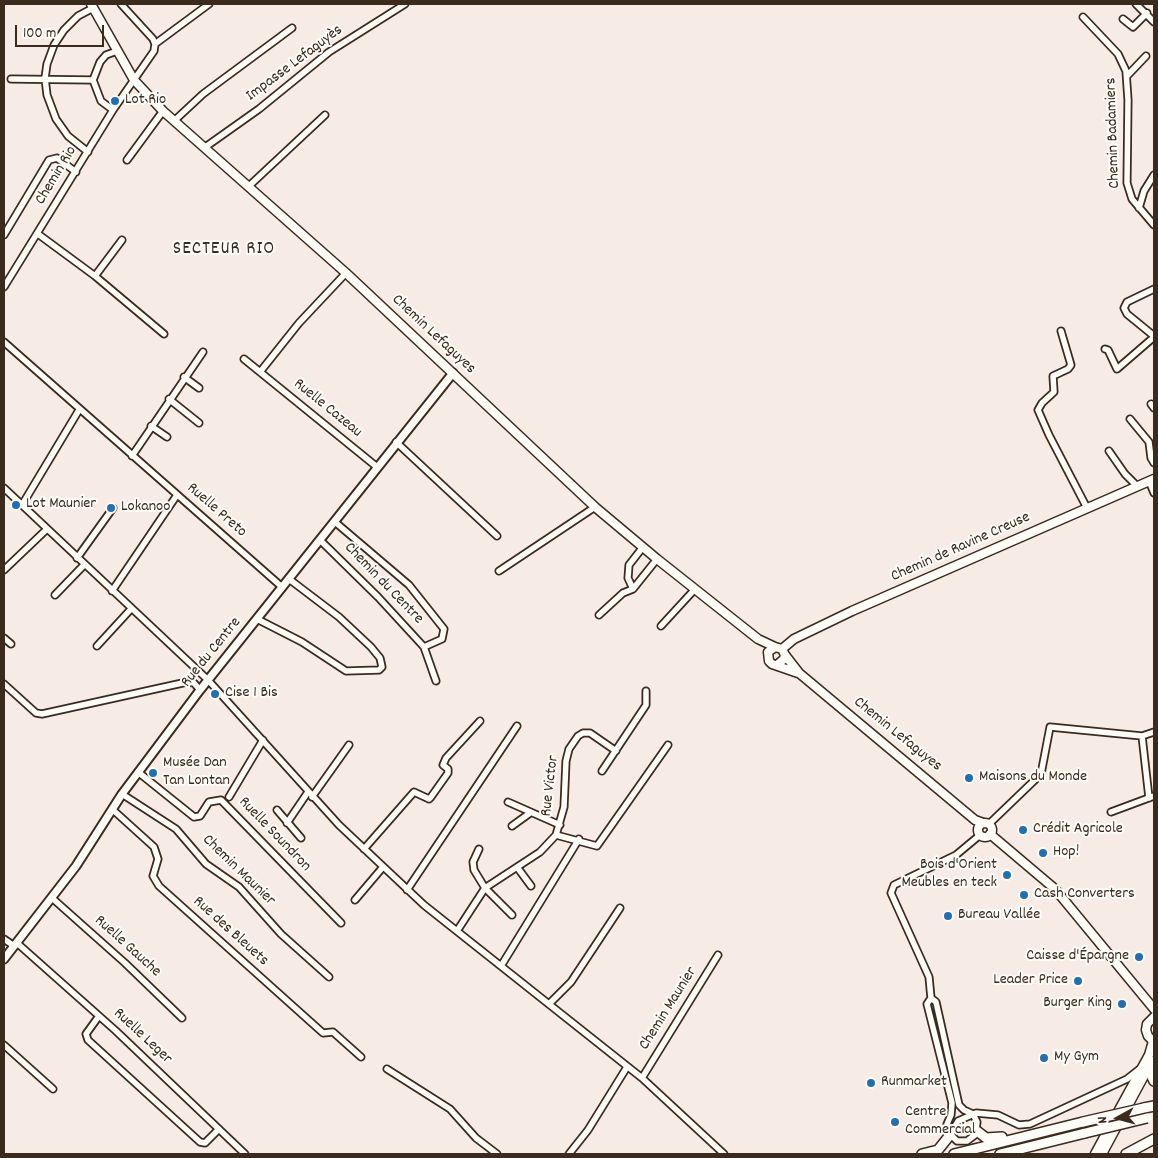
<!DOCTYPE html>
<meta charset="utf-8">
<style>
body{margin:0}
#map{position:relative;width:1158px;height:1158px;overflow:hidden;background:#f7ebe5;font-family:Dekko,sans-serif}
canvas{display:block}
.frame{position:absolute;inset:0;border:5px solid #3b2a1e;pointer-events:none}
.north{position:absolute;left:1093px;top:1093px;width:50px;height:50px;-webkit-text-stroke:4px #fdfcf7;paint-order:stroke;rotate:263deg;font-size:14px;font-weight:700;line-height:20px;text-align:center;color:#3b2a1e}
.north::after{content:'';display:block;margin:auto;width:18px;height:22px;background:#3b2a1e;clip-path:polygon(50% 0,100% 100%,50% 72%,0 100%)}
.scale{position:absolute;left:15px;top:25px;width:89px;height:22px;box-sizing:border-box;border:2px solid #3b2a1e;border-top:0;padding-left:6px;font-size:15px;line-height:18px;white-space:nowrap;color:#3b2a1e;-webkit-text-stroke:4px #fdfcf7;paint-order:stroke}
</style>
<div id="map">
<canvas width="1158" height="1158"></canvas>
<div class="frame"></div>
<div class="north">N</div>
<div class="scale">100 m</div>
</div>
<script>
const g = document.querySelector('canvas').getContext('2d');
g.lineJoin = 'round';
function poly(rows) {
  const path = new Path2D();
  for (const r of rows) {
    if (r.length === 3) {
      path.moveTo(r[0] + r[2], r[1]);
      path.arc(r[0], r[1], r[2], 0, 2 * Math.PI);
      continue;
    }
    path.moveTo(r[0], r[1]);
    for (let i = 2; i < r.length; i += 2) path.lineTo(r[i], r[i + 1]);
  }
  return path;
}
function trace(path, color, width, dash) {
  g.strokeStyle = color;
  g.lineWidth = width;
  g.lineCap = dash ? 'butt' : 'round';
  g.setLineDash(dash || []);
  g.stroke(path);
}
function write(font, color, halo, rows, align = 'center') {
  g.font = font + ' Dekko,sans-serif';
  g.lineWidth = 4;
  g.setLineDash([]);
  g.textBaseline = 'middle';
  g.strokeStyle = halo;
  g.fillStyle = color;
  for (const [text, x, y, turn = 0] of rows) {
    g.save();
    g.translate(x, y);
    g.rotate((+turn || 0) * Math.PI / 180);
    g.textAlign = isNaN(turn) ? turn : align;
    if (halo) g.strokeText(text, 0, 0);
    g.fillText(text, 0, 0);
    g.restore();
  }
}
const minor = poly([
 [1136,4,1154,22],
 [1083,17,1118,54,1126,71,1128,100,1127,183,1132,199,1154,225],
 [1123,19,1133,27,1147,13],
 [155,44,209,4],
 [1127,76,1146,56],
 [11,79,93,80],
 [113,110,101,101,93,80,100,62,106,55,117,51],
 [174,121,203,94,292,28],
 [204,148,259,109,329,52,405,4],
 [88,152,68,136,56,119,47,95,45,78,47,64,54,45,64,30,78,16,93,8],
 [127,160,163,111],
 [249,186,325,115],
 [1139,208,1144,191,1154,175],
 [38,234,95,276,164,334],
 [4,235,49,160,57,158,76,172],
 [95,276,122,240],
 [4,287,113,110,154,51,155,44,153,39,121,4],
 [1154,289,1127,302,1124,308,1127,314,1154,336],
 [1061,331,1071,365,1068,369,1053,376,1054,392,1042,403,1038,410,1049,435,1087,508],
 [4,342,282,587],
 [1105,349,1108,350,1117,369,1154,337],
 [244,359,377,467],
 [260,372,299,323,346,273],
 [184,377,199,388],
 [169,399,199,423],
 [1151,404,1154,408],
 [1130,419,1149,442,1151,458,1154,463],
 [151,426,167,437],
 [396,442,497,536],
 [1109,451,1125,474,1137,486],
 [132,456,203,352],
 [1149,481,1154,493],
 [4,488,208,680,339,825,424,905,642,1078,724,1154],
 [22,505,79,410],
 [335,522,409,585,444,629,442,639,424,647],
 [321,541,378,597,424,647,436,681],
 [77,558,113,508],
 [4,570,47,529],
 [499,571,595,507],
 [633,589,628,578,629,565,643,547],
 [112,591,177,495],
 [55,595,84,565],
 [599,615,623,593,633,589,657,559],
 [257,619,302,642,346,671,379,670,382,667,380,658,371,647,339,617,289,579],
 [661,626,695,589],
 [4,638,11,644],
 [97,646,131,609],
 [4,684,36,713,42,714,187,682,194,683,200,690],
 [1142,736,1149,798],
 [602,771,646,705,646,691],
 [138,772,194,817,200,816,209,802,221,800,341,923],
 [122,794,176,829,206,864,239,887,281,934,329,977],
 [229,797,263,740],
 [312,797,349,745],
 [508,802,560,825],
 [112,809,154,847,158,859,153,876,159,886,323,1033,333,1032,361,1057],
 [277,810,301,838],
 [1111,812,1154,796],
 [287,823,308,792],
 [989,824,1041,774,1050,727,1142,736,1154,732],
 [512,826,530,813],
 [556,835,597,846,668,745],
 [364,849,414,792,429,799,431,797,448,773,448,769,443,765,446,758,480,721],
 [479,849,473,862,474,870,485,888,512,915],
 [517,867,531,886],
 [407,890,517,726],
 [52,898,125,963,182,1018],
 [355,900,383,867],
 [457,931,485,888,540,852,556,835,564,807,566,761,569,749,578,736,583,733,590,733,616,751],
 [4,939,14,946],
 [17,943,116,1031,245,1154],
 [501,966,579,839],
 [931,998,927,1004,952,1103,951,1115,947,1124,948,1132,957,1141,967,1141,975,1135,977,1122,973,1114,964,1110,959,1105,936,1002,931,998,929,977,891,893,894,885,956,855,980,835],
 [549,1004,571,982,620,908],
 [99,1016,86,1034,88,1040,200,1142,205,1143,219,1129],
 [4,1045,53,1089],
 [387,1069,450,1109,476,1138,497,1154],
 [642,1078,718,955],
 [950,1135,958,1121,976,1113,998,1115,1019,1125,1030,1124,1127,1079,1141,1068],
 [569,1154,588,1130,627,1067]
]);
const tertiary = poly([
 [4,959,76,866,122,794,200,690,453,373]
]);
const secondary = poly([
 [91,4,134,80,163,111,346,273,595,507,657,559,758,639,775,647],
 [782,649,794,639,852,611,1154,479],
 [785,655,799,673,975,820,983,823],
 [777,665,784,659,785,655,782,649,775,647,768,652,769,661,772,664,798,673],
 [985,830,7],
 [990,834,1055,889,1154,1009],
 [1154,1017,1147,1024,1146,1030,1148,1036,1154,1042],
 [1095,1154,1149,1055,1153,1041],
 [1102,1154,1152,1061]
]);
const trunk = poly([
 [1154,1062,1151,1075,1154,1081],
 [1144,1108,1154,1106],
 [977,1131,986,1138,1002,1137],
 [922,1154,938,1150,950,1135],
 [954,1154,1083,1122],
 [1000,1154,1085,1133],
 [1126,1154,1154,1139]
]);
trace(minor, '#3b2a1e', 9);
trace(tertiary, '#3b2a1e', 11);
trace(secondary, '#3b2a1e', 11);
trace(trunk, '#3b2a1e', 12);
trace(minor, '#fdfcf7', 5.5);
trace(tertiary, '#fdfcf7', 7);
trace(secondary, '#fdfcf7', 8);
trace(trunk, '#fdfcf7', 9);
const trunkBridge = poly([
 [1083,1122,1144,1108],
 [1085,1133,1147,1118]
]);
trace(trunkBridge, '#3b2a1e', 12, []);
trace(trunkBridge, '#fdfcf7', 9);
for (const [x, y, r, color] of [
 [115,101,5,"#1f6fb2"],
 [16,505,5,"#1f6fb2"],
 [111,508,5,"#1f6fb2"],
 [215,694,5,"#1f6fb2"],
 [153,773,5,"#1f6fb2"],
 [969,778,5,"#1f6fb2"],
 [1023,830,5,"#1f6fb2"],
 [1043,853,5,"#1f6fb2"],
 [1007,875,5,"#1f6fb2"],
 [1024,895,5,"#1f6fb2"],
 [948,916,5,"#1f6fb2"],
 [1139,957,5,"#1f6fb2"],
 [1078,981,5,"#1f6fb2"],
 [1122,1004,5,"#1f6fb2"],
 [1044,1058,5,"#1f6fb2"],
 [871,1083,5,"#1f6fb2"],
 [895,1122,5,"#1f6fb2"]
]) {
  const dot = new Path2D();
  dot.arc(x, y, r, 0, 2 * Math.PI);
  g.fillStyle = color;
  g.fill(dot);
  trace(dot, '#fdfcf7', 2);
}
write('16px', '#3b2a1e', '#fdfcf7', [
 ["Impasse Lefaguyès",295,64,-37],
 ["Chemin Badamiers",1114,133,-92],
 ["Chemin Rio",57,176,-59],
 ["Chemin Lefaguyes",433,335,43],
 ["Ruelle Cazeau",327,409,39],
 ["Ruelle Preto",216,511,41],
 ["Chemin de Ravine Creuse",961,548,-24],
 ["Chemin du Centre",383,584,46],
 ["Rue du Centre",212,653,-51],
 ["Chemin Lefaguyes",897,735,39],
 ["Rue Victor",551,786,-83],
 ["Ruelle Soundron",274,835,46],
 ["Chemin Maunier",238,871,44],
 ["Rue des Bleuets",230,932,42],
 ["Ruelle Gauche",127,947,42],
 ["Chemin Maunier",669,1009,-58],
 ["Ruelle Leger",142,1037,43]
]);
write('16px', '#3b2a1e', '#fdfcf7', [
 ["Lot Rio",125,101],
 ["Lot Maunier",26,505],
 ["Lokanoo",121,508],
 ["Cise 1 Bis",225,694],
 ["Musée Dan",163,764],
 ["Tan Lontan",163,782],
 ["Maisons du Monde",979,778],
 ["Crédit Agricole",1033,830],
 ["Hop!",1053,853],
 ["Bois d'Orient",997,866,"right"],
 ["Meubles en teck",997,884,"right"],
 ["Cash Converters",1034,895],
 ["Bureau Vallée",958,916],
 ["Caisse d'Épargne",1129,957,"right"],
 ["Leader Price",1068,981,"right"],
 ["Burger King",1112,1004,"right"],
 ["My Gym",1054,1058],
 ["Runmarket",881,1083],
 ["Centre",905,1113],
 ["Commercial",905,1131]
], 'left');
g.letterSpacing = '1px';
write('19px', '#3b2a1e', '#fdfcf7', [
 ["SECTEUR RIO",224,250]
]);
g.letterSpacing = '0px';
</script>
